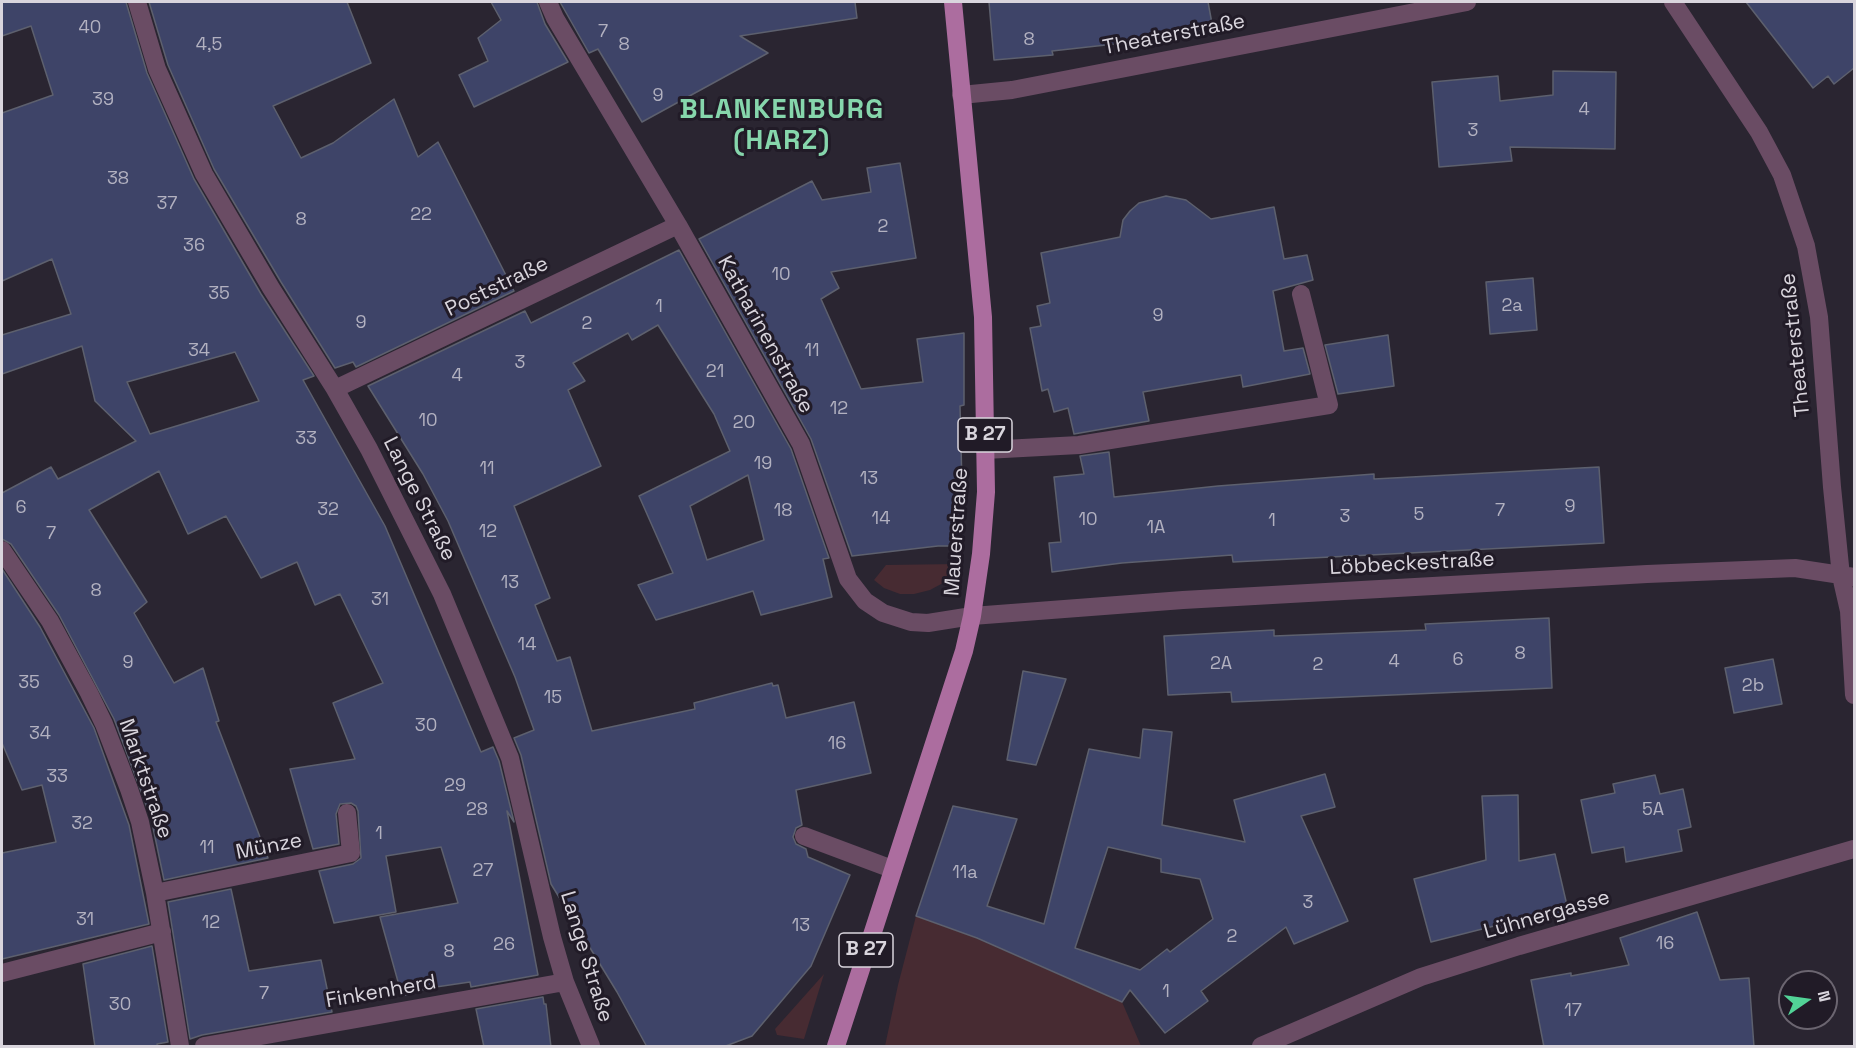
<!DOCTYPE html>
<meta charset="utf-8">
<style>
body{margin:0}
#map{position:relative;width:1856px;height:1048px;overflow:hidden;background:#2a2531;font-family:"Space Grotesk",sans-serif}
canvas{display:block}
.frame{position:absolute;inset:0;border:3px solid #d9d5dd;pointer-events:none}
.north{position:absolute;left:1778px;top:970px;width:60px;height:60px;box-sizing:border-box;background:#211b27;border:2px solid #6b6570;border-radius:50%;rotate:77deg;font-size:16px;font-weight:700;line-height:24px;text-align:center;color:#d9d5dd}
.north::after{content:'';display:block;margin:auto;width:21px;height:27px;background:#52d397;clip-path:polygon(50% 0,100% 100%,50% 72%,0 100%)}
</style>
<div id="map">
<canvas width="1856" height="1048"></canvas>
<div class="frame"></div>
<div class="north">N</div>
</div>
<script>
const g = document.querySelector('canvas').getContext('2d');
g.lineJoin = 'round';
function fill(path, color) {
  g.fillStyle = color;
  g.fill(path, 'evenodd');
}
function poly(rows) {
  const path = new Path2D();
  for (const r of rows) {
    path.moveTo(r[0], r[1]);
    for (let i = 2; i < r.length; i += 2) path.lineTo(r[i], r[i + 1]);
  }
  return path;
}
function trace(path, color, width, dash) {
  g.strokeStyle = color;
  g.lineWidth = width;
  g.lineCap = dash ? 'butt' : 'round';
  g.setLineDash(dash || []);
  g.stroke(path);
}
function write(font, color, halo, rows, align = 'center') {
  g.font = font + ' "Space Grotesk",sans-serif';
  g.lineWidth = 6;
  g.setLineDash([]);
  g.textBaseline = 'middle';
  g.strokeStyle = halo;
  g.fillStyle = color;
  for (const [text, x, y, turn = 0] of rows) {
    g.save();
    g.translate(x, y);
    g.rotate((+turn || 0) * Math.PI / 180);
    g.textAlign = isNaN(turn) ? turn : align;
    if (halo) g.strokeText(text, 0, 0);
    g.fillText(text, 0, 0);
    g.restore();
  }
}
fill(poly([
 [958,564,943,583,930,590,914,594,900,594,884,588,874,580,886,565],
 [916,916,971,936,1122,1002,1141,1046,885,1046,898,985],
 [824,974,804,1039,777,1035,775,1029]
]), '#472b32');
const building = poly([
 [2,2,126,2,147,73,194,179,261,294,314,376,303,380,385,526,481,752,493,747,499,761,514,822,507,811,538,975,471,987,470,982,429,988,402,996,380,917,458,903,441,847,386,856,396,912,334,923,319,871,353,864,361,858,358,811,356,806,351,803,340,804,336,814,339,844,313,849,290,769,355,759,333,703,383,683,340,594,315,605,297,562,261,578,226,516,188,534,159,471,89,510,147,602,134,613,174,683,203,668,219,721,216,722,268,858,164,880,151,818,114,719,59,615,11,544,2,539,2,493,51,467,58,479,136,441,95,401,82,346,2,374,2,335,71,314,52,259,2,281,2,113,53,95,31,26,2,36,2,2],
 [235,352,259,401,150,434,127,382,235,352],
 [149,2,347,2,371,63,273,106,301,158,333,143,394,99,418,157,438,142,514,291,356,367,353,362,335,368,281,282,214,169,168,65,149,2],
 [491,2,537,2,545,24,568,62,474,107,459,75,488,61,478,38,501,20,491,2],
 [560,2,855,2,857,18,740,36,768,53,642,122,598,49,589,53,560,2],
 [989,2,1208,2,1213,29,1133,42,1052,51,1053,55,994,60,989,2],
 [1746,2,1854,2,1854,68,1834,84,1828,76,1813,88,1746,2],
 [1553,71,1616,72,1615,149,1510,147,1512,161,1439,167,1432,82,1498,76,1500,101,1553,95,1553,71],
 [900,163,916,258,831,272,839,288,821,299,861,389,923,382,917,339,964,333,964,405,960,406,962,485,960,546,938,546,852,556,811,439,699,239,812,181,822,200,871,192,867,168,900,163],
 [1166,196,1186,200,1211,219,1274,207,1284,259,1307,255,1313,280,1273,291,1284,351,1303,348,1310,374,1243,387,1241,375,1143,392,1149,421,1074,434,1068,408,1054,412,1048,389,1042,391,1030,328,1041,326,1037,306,1050,303,1041,253,1120,237,1123,220,1130,211,1139,203,1166,196],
 [679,250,791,449,829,558,823,559,832,597,761,615,753,591,656,620,638,585,673,573,639,496,730,451,714,414,658,325,632,340,628,333,573,363,585,381,568,390,601,466,514,506,550,598,535,605,557,661,570,657,592,731,695,709,694,703,772,683,773,686,778,685,786,718,854,702,871,773,796,790,802,825,796,828,793,837,796,844,806,849,808,857,850,875,811,966,752,1036,723,1047,647,1047,617,992,551,884,521,755,514,738,534,730,515,677,448,521,423,474,368,386,525,311,531,323,679,250],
 [748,475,764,540,707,560,690,506,748,475],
 [1533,278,1537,330,1490,334,1486,282,1533,278],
 [1388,335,1394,386,1338,394,1325,345,1388,335],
 [1109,452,1114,497,1218,486,1374,474,1374,479,1599,467,1604,543,1233,562,1232,555,1122,563,1052,572,1049,543,1061,542,1054,477,1084,474,1080,456,1109,452],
 [2,569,40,627,94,728,129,825,149,924,2,959,2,853,56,842,42,785,22,790,2,743,2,569],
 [1549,618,1552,688,1232,702,1231,692,1168,695,1164,636,1274,630,1274,636,1426,630,1425,624,1549,618],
 [1773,659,1782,704,1734,713,1725,668,1773,659],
 [1023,671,1066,679,1036,765,1007,760,1023,671],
 [1143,729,1172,732,1162,825,1245,842,1234,800,1325,774,1335,807,1301,816,1348,921,1294,944,1286,927,1201,991,1208,1001,1165,1033,1130,990,1122,1002,977,938,916,916,953,806,1017,819,987,906,1044,924,1089,749,1140,758,1143,729],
 [1108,847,1161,859,1161,872,1200,879,1213,919,1170,952,1167,949,1140,970,1075,948,1108,847],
 [1655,775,1660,794,1683,789,1691,827,1678,830,1682,851,1626,862,1624,847,1592,853,1581,800,1615,793,1613,784,1655,775],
 [1518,795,1519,861,1555,854,1569,914,1499,928,1498,925,1431,942,1414,879,1486,860,1482,796,1518,795],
 [231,889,249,971,321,960,332,1012,202,1035,190,1039,168,902,231,889],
 [1697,912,1720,980,1749,978,1754,1047,1544,1047,1531,980,1571,973,1571,976,1629,965,1620,938,1697,912],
 [152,946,168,1042,157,1044,158,1047,95,1047,83,964,152,946],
 [543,997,544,1004,546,1004,551,1047,484,1047,476,1009,543,997]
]);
fill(building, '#3e4468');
trace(building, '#5d606e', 1.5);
trace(poly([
 [137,2,157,69,204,174,271,288,335,389,369,449,442,594,510,758,552,937,565,982,591,1046],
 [548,2,555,18,678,225,801,444,848,579,865,601,883,613,911,622,928,623,972,616,1183,600,1647,574,1795,568,1854,577],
 [1673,2,1759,132,1782,175,1806,246,1819,317,1832,487,1841,576,1849,611,1854,695],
 [961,95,1012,90,1467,2],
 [335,389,678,225],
 [985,450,1079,445,1329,405,1301,294],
 [2,550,50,621,89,693,104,724,129,789,140,822,155,893,180,1046],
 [804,836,892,869],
 [155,893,351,853,347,813],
 [2,973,162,932],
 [204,1046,565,982],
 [1261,1046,1421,977,1519,946,1854,849]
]), '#6a4c64', 18);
trace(poly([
 [836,1046,964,651,972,616,981,554,986,492,983,317,953,2]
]), '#ac6d9f', 18);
write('18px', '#b2b1c0', null, [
 ["40",90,28],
 ["7",603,32],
 ["8",1029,40],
 ["4,5",209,45],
 ["8",624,45],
 ["9",658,96],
 ["39",103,100],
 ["4",1584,110],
 ["3",1473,131],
 ["38",118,179],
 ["37",167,204],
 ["22",421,215],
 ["8",301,220],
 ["2",883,227],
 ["36",194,246],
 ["10",781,275],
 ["35",219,294],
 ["2a",1512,306],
 ["1",659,307],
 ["9",1158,316],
 ["9",361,323],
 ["2",587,324],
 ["34",199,351],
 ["11",812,351],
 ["3",520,363],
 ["21",715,372],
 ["4",457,376],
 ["12",839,409],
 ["10",428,421],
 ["20",744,423],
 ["33",306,439],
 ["19",763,464],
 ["11",487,469],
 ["13",869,479],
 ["9",1570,507],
 ["6",21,508],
 ["32",328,510],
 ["18",783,511],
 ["7",1500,511],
 ["5",1419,515],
 ["3",1345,517],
 ["14",881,519],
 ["10",1088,520],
 ["1",1272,521],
 ["1A",1156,528],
 ["12",488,532],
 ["7",51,534],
 ["13",510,583],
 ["8",96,591],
 ["31",380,600],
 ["14",527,645],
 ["8",1520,654],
 ["6",1458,660],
 ["4",1394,662],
 ["9",128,663],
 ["2A",1221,664],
 ["2",1318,665],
 ["35",29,683],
 ["2b",1753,686],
 ["15",553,698],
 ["30",426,726],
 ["34",40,734],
 ["16",837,744],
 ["33",57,777],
 ["29",455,786],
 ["28",477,810],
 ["5A",1653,810],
 ["32",82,824],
 ["1",379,834],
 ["11",207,848],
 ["27",483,871],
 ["11a",965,873],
 ["3",1308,903],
 ["31",85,920],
 ["12",211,923],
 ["13",801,926],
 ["2",1232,937],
 ["16",1665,944],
 ["26",504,945],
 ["8",449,952],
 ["1",1166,992],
 ["7",264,994],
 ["30",120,1005],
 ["17",1573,1011]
]);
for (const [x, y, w] of [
 [985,435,54],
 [866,950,54]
]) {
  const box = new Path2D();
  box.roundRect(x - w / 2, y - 17, w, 34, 4.5);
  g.fillStyle = '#211b27';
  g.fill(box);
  trace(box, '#d9d5dd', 1.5);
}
write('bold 20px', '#d9d5dd', null, [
 ["B 27",985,435],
 ["B 27",866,950]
]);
write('21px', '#d9d5dd', '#211b27', [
 ["Theaterstraße",1174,35,-11],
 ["Poststraße",497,287,-26],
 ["Katharinenstraße",765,335,61],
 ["Theaterstraße",1796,345,-96],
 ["Lange Straße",419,499,63],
 ["Mauerstraße",957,532,-86],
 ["Löbbeckestraße",1412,564,-3],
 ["Marktstraße",145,779,71],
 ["Münze",269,847,-11],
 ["Lühnergasse",1547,915,-16],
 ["Lange Straße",586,957,73],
 ["Finkenherd",381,992,-10]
]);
g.letterSpacing = '1.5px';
write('bold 27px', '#86d6ac', '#211b27', [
 ["BLANKENBURG",782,111],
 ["(HARZ)",782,142]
]);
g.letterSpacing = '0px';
</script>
